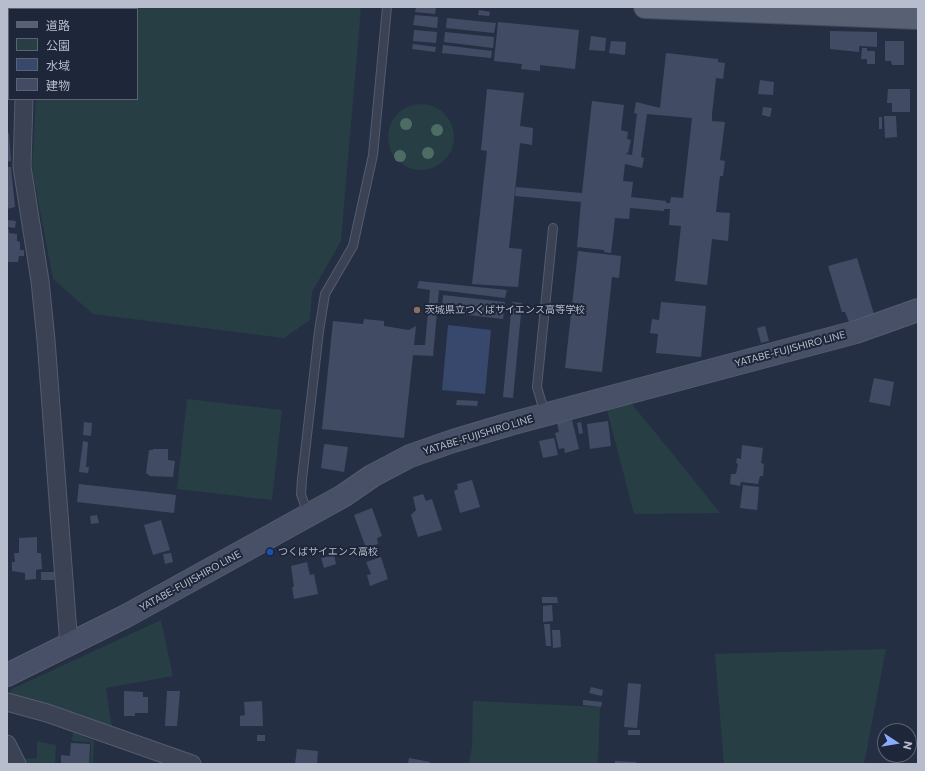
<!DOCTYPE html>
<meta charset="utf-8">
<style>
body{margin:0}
#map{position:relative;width:925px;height:771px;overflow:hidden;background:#252f44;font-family:Commissioner,"Noto Sans JP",sans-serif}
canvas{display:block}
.frame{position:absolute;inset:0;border:8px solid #b7bdcd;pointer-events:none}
.legend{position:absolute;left:8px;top:8px;width:130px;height:92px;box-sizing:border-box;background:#1e2639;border:1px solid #5b6274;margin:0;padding:5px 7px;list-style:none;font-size:12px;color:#b7bdcd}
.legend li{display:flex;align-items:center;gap:8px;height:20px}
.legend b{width:20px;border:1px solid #5b6274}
.north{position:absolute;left:877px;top:723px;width:40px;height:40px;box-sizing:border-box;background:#1e2639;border:1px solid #5b6274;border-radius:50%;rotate:102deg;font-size:11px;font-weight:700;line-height:16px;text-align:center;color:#b7bdcd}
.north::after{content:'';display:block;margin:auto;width:14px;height:18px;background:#8babfe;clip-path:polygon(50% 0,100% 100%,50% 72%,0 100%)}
</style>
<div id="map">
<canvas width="925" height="771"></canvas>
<div class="frame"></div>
<ul class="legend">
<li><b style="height:5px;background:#586073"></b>道路</li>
<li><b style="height:11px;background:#273e45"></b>公園</li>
<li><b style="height:11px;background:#38486c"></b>水域</li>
<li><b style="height:11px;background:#424b64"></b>建物</li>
</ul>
<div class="north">N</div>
</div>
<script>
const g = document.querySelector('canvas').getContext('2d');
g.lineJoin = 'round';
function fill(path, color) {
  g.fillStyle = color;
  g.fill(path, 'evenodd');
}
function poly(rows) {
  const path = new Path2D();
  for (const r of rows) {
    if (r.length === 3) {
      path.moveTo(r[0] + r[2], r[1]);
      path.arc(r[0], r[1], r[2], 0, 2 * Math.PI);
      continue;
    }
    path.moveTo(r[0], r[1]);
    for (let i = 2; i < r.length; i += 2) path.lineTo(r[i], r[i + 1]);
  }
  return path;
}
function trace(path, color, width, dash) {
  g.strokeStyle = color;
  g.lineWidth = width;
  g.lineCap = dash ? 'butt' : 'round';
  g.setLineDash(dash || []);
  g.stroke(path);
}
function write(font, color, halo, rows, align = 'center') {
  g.font = font + ' Commissioner,"Noto Sans JP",sans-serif';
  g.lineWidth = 4;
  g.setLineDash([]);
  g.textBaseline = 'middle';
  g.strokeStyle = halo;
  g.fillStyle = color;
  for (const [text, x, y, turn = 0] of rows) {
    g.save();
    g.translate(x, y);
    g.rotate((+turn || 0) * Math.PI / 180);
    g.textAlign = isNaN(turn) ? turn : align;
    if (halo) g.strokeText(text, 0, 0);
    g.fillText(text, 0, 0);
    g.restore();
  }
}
fill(poly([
 [41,7,361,7,341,241,312,292,310,320,284,338,93,314,53,279,32,169,36,99,137,99,137,9,41,9],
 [421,137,33],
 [187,399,282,410,272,500,177,489],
 [631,403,672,453,720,513,634,514,607,410],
 [161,620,173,676,106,688,112,727,9,695,12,689],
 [886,649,864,764,724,764,715,654],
 [473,701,600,707,598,764,469,764,472,747],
 [73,732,94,741,93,764,90,764,91,742,72,741],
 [37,741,56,745,55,764,28,764,25,759,37,758]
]), '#273e45');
fill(poly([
 [448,325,491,330,485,394,442,390]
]), '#38486c');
fill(poly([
 [416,7,436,8,435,14,415,12],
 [479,10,490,12,489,16,478,15],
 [415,15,438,17,437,28,413,25],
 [447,18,496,23,494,33,446,28],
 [498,22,579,30,575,69,540,65,540,71,521,69,522,64,494,61],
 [7,25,9,26,9,65,7,65],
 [414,30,437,32,436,43,413,41],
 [830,31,877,32,877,47,859,46,859,52,830,49],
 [445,32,494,37,493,48,444,42],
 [591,36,606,38,605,51,589,50],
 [611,41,626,42,625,55,609,53],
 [885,41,904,41,904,65,892,65,891,61,885,61],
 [413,44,436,47,435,52,412,49],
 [443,45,492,51,491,58,442,53],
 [862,48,867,48,867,51,875,51,875,64,867,64,867,59,861,59],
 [666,53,718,59,718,62,725,63,723,79,716,78,712,114,712,121,725,122,720,160,725,161,723,176,720,176,716,212,730,213,728,241,712,239,707,285,675,281,681,226,669,225,670,209,664,209,664,211,630,208,629,219,615,218,611,253,604,252,604,250,577,247,581,202,515,196,516,187,582,193,592,101,624,105,621,130,628,132,627,139,631,140,628,153,626,153,626,154,632,155,637,114,634,113,636,102,660,108],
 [647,114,692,118,683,198,671,197,670,203,666,203,666,201,631,197,633,182,623,181,625,164,642,168,644,158,641,157],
 [760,80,774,82,773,95,758,94],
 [487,89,524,93,520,126,533,128,532,145,520,143,509,248,522,249,518,287,472,284,487,151,481,150],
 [888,89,910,89,910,112,892,112,892,103,887,103],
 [763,107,772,108,770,117,762,115],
 [884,116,896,116,897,137,885,138],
 [879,117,882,117,882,129,879,129],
 [7,133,9,133,11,161,7,162],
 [7,167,11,167,15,207,7,209],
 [7,220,16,221,15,228,7,227],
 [7,229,9,229,9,233,17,234,17,241,20,242,20,250,24,250,24,256,19,256,18,262,7,262],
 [578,251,621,256,619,278,612,277,602,372,565,368],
 [857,258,874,314,849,322,845,312,842,312,828,266],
 [419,281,507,290,505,298,439,290,433,356,413,355,404,438,322,429,333,321,363,324,364,319,384,321,384,326,409,330,416,326,414,345,425,345,430,290,417,288],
 [443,295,505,302,503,319,442,312],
 [512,302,522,303,513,398,503,397],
 [661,302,706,306,701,357,656,353,658,334,650,333,652,319,659,320],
 [765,326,769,341,761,343,757,328],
 [874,378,894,382,890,406,869,402],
 [457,400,478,401,477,406,456,405],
 [572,420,579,449,565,453,564,448,559,449,555,433,559,432,557,423],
 [608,421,611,446,590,449,587,424],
 [84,422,92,423,91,436,83,435],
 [581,422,583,433,579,434,577,423],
 [554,438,558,455,543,458,539,441],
 [83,441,88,442,86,467,89,467,88,473,79,472],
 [325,444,348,447,344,472,321,468,324,445],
 [742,445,763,448,761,463,764,464,763,476,760,476,758,484,741,482,740,486,730,484,731,474,736,474,738,464,736,463,737,458,741,459],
 [153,449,168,449,168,460,175,461,173,477,150,476,146,473,149,450,153,450],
 [472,480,480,507,460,513,454,491,458,489,457,484],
 [79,484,176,495,174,513,77,502],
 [743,485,759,487,757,510,740,508],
 [423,494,426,501,432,499,442,530,418,537,411,515,416,510,413,497],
 [372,508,382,536,377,538,378,544,366,548,354,515],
 [97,515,99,523,91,524,90,516],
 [161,520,170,550,153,555,144,525],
 [37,537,37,553,41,553,42,569,36,570,36,579,25,580,25,573,12,571,12,562,15,562,14,553,19,553,19,538],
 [171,553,173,562,165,564,163,554],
 [334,555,336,564,324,568,321,558],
 [381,557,388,579,370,586,367,575,371,574,366,562],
 [307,562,310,575,314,574,318,594,294,599,292,587,294,587,291,566],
 [41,572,54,572,54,580,41,580],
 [542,597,557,597,558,603,542,603],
 [552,605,553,621,543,622,543,606],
 [544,624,550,624,551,646,546,646],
 [552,630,560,630,561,647,553,648],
 [628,683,641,684,637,728,624,727],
 [591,687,603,690,602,696,589,693],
 [124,691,143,692,143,697,148,697,148,713,135,713,135,716,124,716],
 [167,691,180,691,177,726,165,726],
 [583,700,602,702,601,707,583,705],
 [262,701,263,726,240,726,240,716,245,715,244,702],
 [628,730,640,730,640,735,628,735],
 [257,735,265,735,265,741,257,741],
 [71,743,90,744,89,764,61,764,61,755,70,756],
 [297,749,318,751,317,764,295,764],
 [409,758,430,762,429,764,408,764],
 [615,761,636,762,636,764,615,764]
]), '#424b64');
const lane = poly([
 [545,414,537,387,553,228],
 [308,515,301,494,302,479,319,331,325,294,353,246,373,155,387,7]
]);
const street = poly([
 [29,9,30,7],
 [24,99,22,167,40,281,46,340,69,646],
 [7,702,47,713,192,764],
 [7,744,17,764]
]);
const secondary = poly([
 [7,675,126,616,343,496,372,476,410,456,453,441,510,424,856,332,918,310]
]);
const primary = poly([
 [645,7,918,18]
]);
trace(lane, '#555c6e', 10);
trace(street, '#555c6e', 19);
trace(secondary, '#555c6e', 24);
trace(primary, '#434a5d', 24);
trace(lane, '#3a4253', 8);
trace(street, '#3a4253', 17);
trace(secondary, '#485067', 22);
trace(primary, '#586073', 22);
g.fillStyle = '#4d6d64';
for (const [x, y] of [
 [406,124],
 [437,130],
 [428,153],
 [400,156]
]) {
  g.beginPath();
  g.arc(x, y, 6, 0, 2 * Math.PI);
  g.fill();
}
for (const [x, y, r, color] of [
 [417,310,4,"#8d6e63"],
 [270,552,4,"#1a4fb4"]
]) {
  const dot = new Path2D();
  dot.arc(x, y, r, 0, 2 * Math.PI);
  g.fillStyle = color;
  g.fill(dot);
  trace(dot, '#1e2639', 1.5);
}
write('10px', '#b7bdcd', '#1e2639', [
 ["茨城県立つくばサイエンス高等学校",425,310],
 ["つくばサイエンス高校",278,552]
], 'left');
write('10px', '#b7bdcd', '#1e2639', [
 ["YATABE-FUJISHIRO LINE",790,349,-15],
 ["YATABE-FUJISHIRO LINE",478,435,-17],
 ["YATABE-FUJISHIRO LINE",190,581,-29]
]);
</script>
